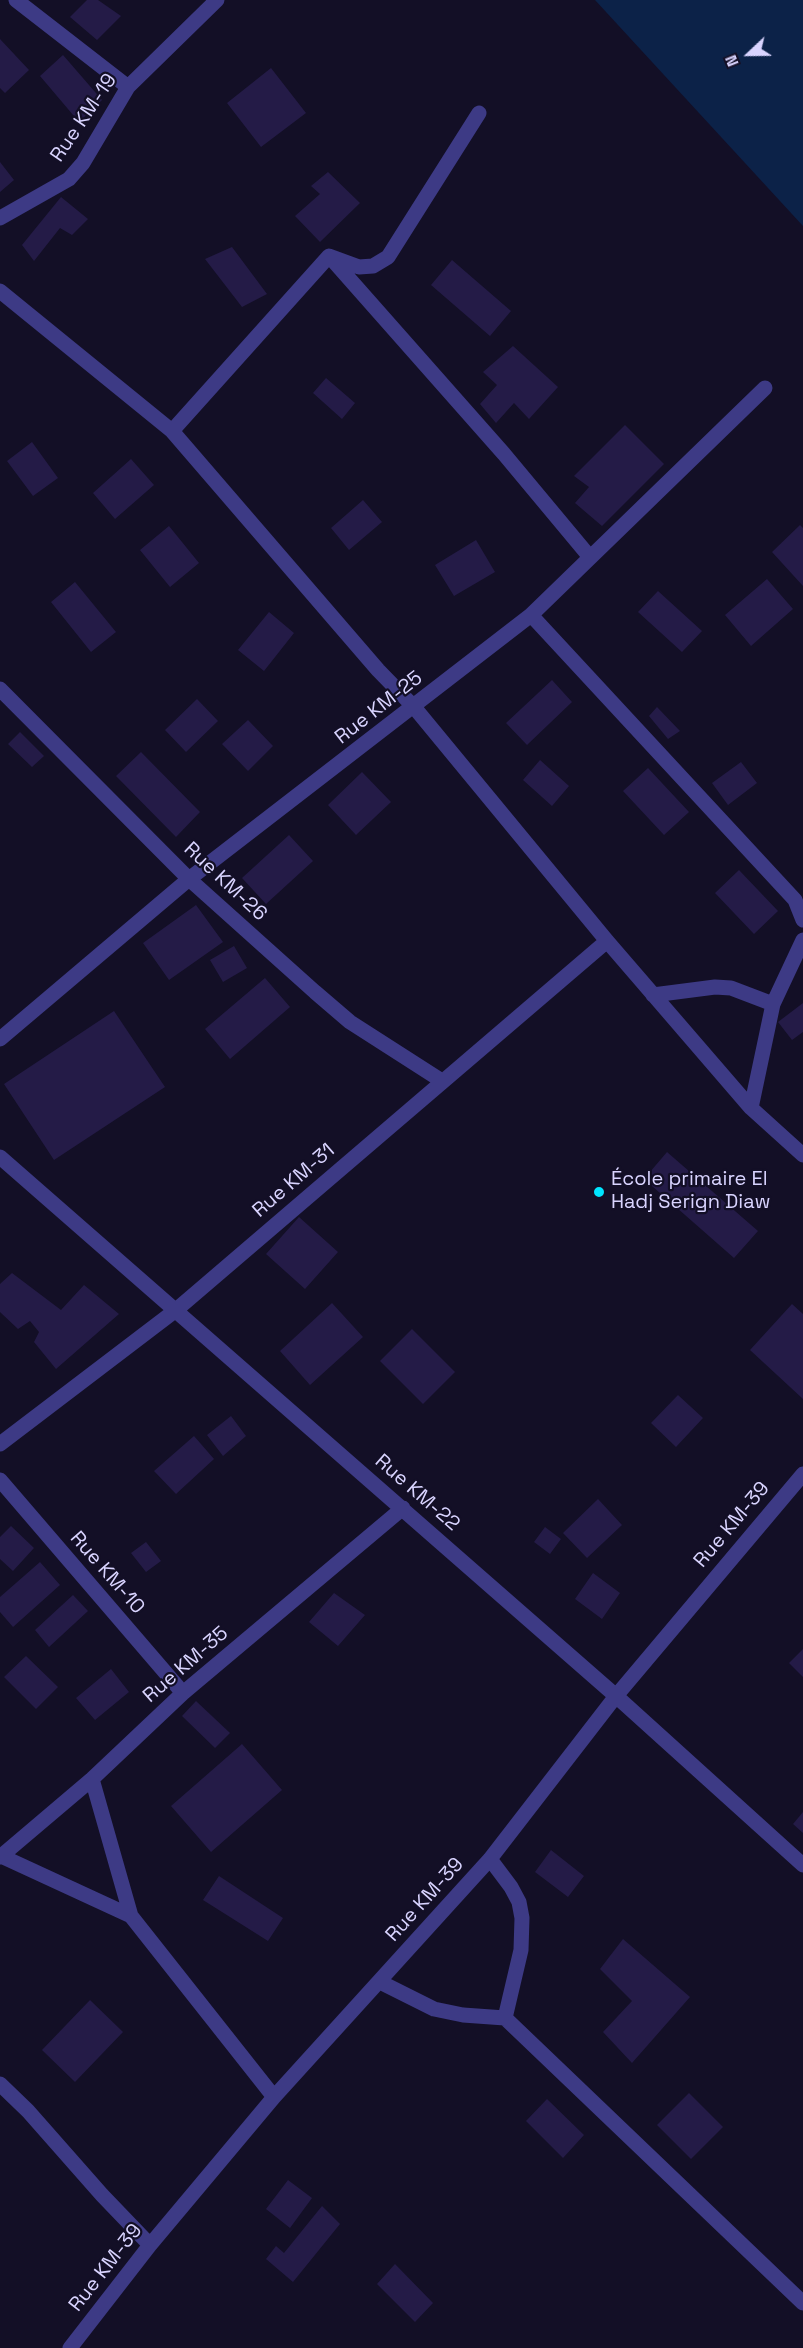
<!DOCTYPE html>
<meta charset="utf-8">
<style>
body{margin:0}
#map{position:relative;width:803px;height:2348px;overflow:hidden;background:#130f26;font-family:"Space Grotesk",sans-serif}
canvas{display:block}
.north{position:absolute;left:719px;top:24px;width:60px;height:60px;-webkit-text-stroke:4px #130f26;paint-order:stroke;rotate:248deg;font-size:16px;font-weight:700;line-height:24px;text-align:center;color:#d9d4ff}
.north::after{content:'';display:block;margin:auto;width:21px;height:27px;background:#d9d4ff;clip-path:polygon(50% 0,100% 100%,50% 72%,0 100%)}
</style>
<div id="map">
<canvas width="803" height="2348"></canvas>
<div class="north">N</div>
</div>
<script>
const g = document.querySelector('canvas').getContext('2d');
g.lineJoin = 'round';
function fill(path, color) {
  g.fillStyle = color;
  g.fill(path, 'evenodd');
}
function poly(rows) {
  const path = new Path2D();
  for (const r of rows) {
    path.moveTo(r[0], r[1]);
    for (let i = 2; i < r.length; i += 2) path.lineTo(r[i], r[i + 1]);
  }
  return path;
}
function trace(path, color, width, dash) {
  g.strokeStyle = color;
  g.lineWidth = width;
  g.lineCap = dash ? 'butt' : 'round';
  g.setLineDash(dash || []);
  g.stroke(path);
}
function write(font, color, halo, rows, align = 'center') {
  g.font = font + ' "Space Grotesk",sans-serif';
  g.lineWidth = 4.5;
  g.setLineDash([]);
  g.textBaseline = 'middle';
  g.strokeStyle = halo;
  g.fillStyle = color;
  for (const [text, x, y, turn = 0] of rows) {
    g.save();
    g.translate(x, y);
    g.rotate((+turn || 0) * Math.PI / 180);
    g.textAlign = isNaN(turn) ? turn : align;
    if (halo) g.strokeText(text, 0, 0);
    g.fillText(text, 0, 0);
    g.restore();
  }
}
fill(poly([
 [595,0,803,0,803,226]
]), '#0c2248');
fill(poly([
 [87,0,98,0,121,16,97,40,70,17],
 [0,39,29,70,5,93,0,88],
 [63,55,102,100,79,122,40,76],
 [271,68,306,113,261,147,227,103],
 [0,162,14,180,0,192],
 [328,172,360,203,320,242,295,216,320,194,311,186],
 [61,197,88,219,72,235,60,228,34,261,22,245],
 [232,247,267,294,242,307,205,259],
 [452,260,511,311,490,336,431,285],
 [513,346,558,387,529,419,514,403,496,423,480,404,497,385,483,372],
 [326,378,355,403,342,419,313,393],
 [625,425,664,464,602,526,575,503,589,487,574,476],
 [32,442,58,478,33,496,7,461],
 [131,459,154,485,115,519,93,493],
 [363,500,382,522,349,550,331,528],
 [800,525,803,528,803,586,772,552],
 [169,526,199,563,170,587,140,550],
 [476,540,495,572,454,596,435,565],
 [767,579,793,609,751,646,725,615],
 [75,582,116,632,91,652,51,602],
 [658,591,702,631,682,652,638,612],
 [269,612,294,633,264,671,238,650],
 [552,680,572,702,527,745,506,723],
 [197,699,218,721,186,752,165,730],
 [657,707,680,731,668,739,649,716],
 [248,720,273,746,248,771,222,744],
 [20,732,44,756,32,767,8,744],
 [141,752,200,812,176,837,116,776],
 [540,760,569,786,552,806,523,780],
 [741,762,757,783,728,805,712,783],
 [648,768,689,812,664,835,623,791],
 [362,772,391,802,356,835,328,805],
 [289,835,313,861,266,904,242,878],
 [739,870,778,911,754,934,715,893],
 [196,905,223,942,169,980,143,943],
 [234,946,247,968,223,982,210,960],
 [265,978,290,1007,230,1059,205,1029],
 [803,1003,803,1032,792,1040,778,1022],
 [114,1011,165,1087,54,1160,4,1084],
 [667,1152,758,1231,734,1258,644,1179],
 [299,1217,338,1252,305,1289,266,1254],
 [12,1273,61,1310,84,1285,119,1314,56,1369,34,1342,39,1332,30,1321,18,1329,0,1312,0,1284],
 [332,1303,363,1337,310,1385,280,1351],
 [792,1304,803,1314,803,1399,750,1350],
 [412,1329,455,1372,423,1404,380,1361],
 [678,1395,703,1418,676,1447,651,1423],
 [231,1416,246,1436,223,1456,207,1435],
 [194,1436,214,1459,176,1494,154,1471],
 [598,1499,622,1525,587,1558,563,1533],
 [11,1526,34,1548,13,1571,0,1559,0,1537],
 [545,1527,561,1539,550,1554,534,1542],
 [146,1542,161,1561,146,1572,131,1553],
 [40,1562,60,1585,13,1627,0,1612,0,1597],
 [593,1573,620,1593,602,1619,575,1599],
 [334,1593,365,1615,338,1646,309,1622],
 [73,1595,88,1611,49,1647,35,1630],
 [803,1649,803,1677,789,1663],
 [26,1656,58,1687,36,1709,4,1677],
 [111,1669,129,1692,95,1720,76,1698],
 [196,1701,230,1733,215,1748,182,1716],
 [242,1744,282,1790,211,1852,171,1806],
 [803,1812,803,1833,793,1824],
 [551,1850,584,1876,568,1897,535,1872],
 [219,1876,283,1918,268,1941,203,1900],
 [623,1939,690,1997,632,2063,603,2032,632,2001,600,1969],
 [90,2000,123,2032,75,2082,42,2050],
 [689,2093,723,2127,691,2159,657,2125],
 [547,2099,584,2135,563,2158,526,2121],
 [288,2180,312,2198,290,2228,266,2209],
 [322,2206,340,2224,293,2282,266,2259,276,2246,284,2253],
 [395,2264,433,2303,415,2322,377,2284]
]), '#241b47');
trace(poly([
 [16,0,128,87],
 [0,218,69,179,83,163,128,87,217,0],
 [330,257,504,454,589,556],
 [0,291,172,431,378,670,414,707,607,941,751,1108,803,1155],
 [172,431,329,256,359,267,373,266,388,257,479,113],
 [531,615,795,900,803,920],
 [0,689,189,879,315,992,350,1022,442,1081],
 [653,995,715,987,731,988,773,1004],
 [0,1039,189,879,531,615,765,388],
 [751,1108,773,1004,803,940],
 [0,1157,616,1696,803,1865],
 [0,1444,176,1310,607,941],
 [0,1480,183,1693],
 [92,1779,131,1916,274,2097],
 [1,1856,131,1916],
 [0,1857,92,1779,183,1693,403,1508],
 [490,1859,511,1887,519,1902,522,1918,521,1950,505,2018],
 [380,1982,434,2009,463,2015,505,2018,803,2303],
 [0,2084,28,2111,102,2195,150,2245],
 [70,2348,150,2245,274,2097,490,1859,616,1696,803,1474]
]), '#3d3a85', 15);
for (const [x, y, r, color] of [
 [599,1192,6,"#00e5ff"]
]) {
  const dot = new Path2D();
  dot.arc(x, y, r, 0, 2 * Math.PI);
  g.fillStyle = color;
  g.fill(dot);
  trace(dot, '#130f26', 2);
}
write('20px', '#d9d4ff', '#130f26', [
 ["Rue KM-19",84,118,-56],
 ["Rue KM-25",379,708,-38],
 ["Rue KM-26",225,882,43],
 ["Rue KM-31",294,1181,-41],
 ["Rue KM-22",417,1493,41],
 ["Rue KM-39",732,1525,-50],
 ["Rue KM-10",107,1573,49],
 ["Rue KM-35",186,1665,-41],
 ["Rue KM-39",425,1900,-48],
 ["Rue KM-39",106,2268,-52]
]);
write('20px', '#d9d4ff', '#130f26', [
 ["École primaire El",611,1180],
 ["Hadj Serign Diaw",611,1203]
], 'left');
</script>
